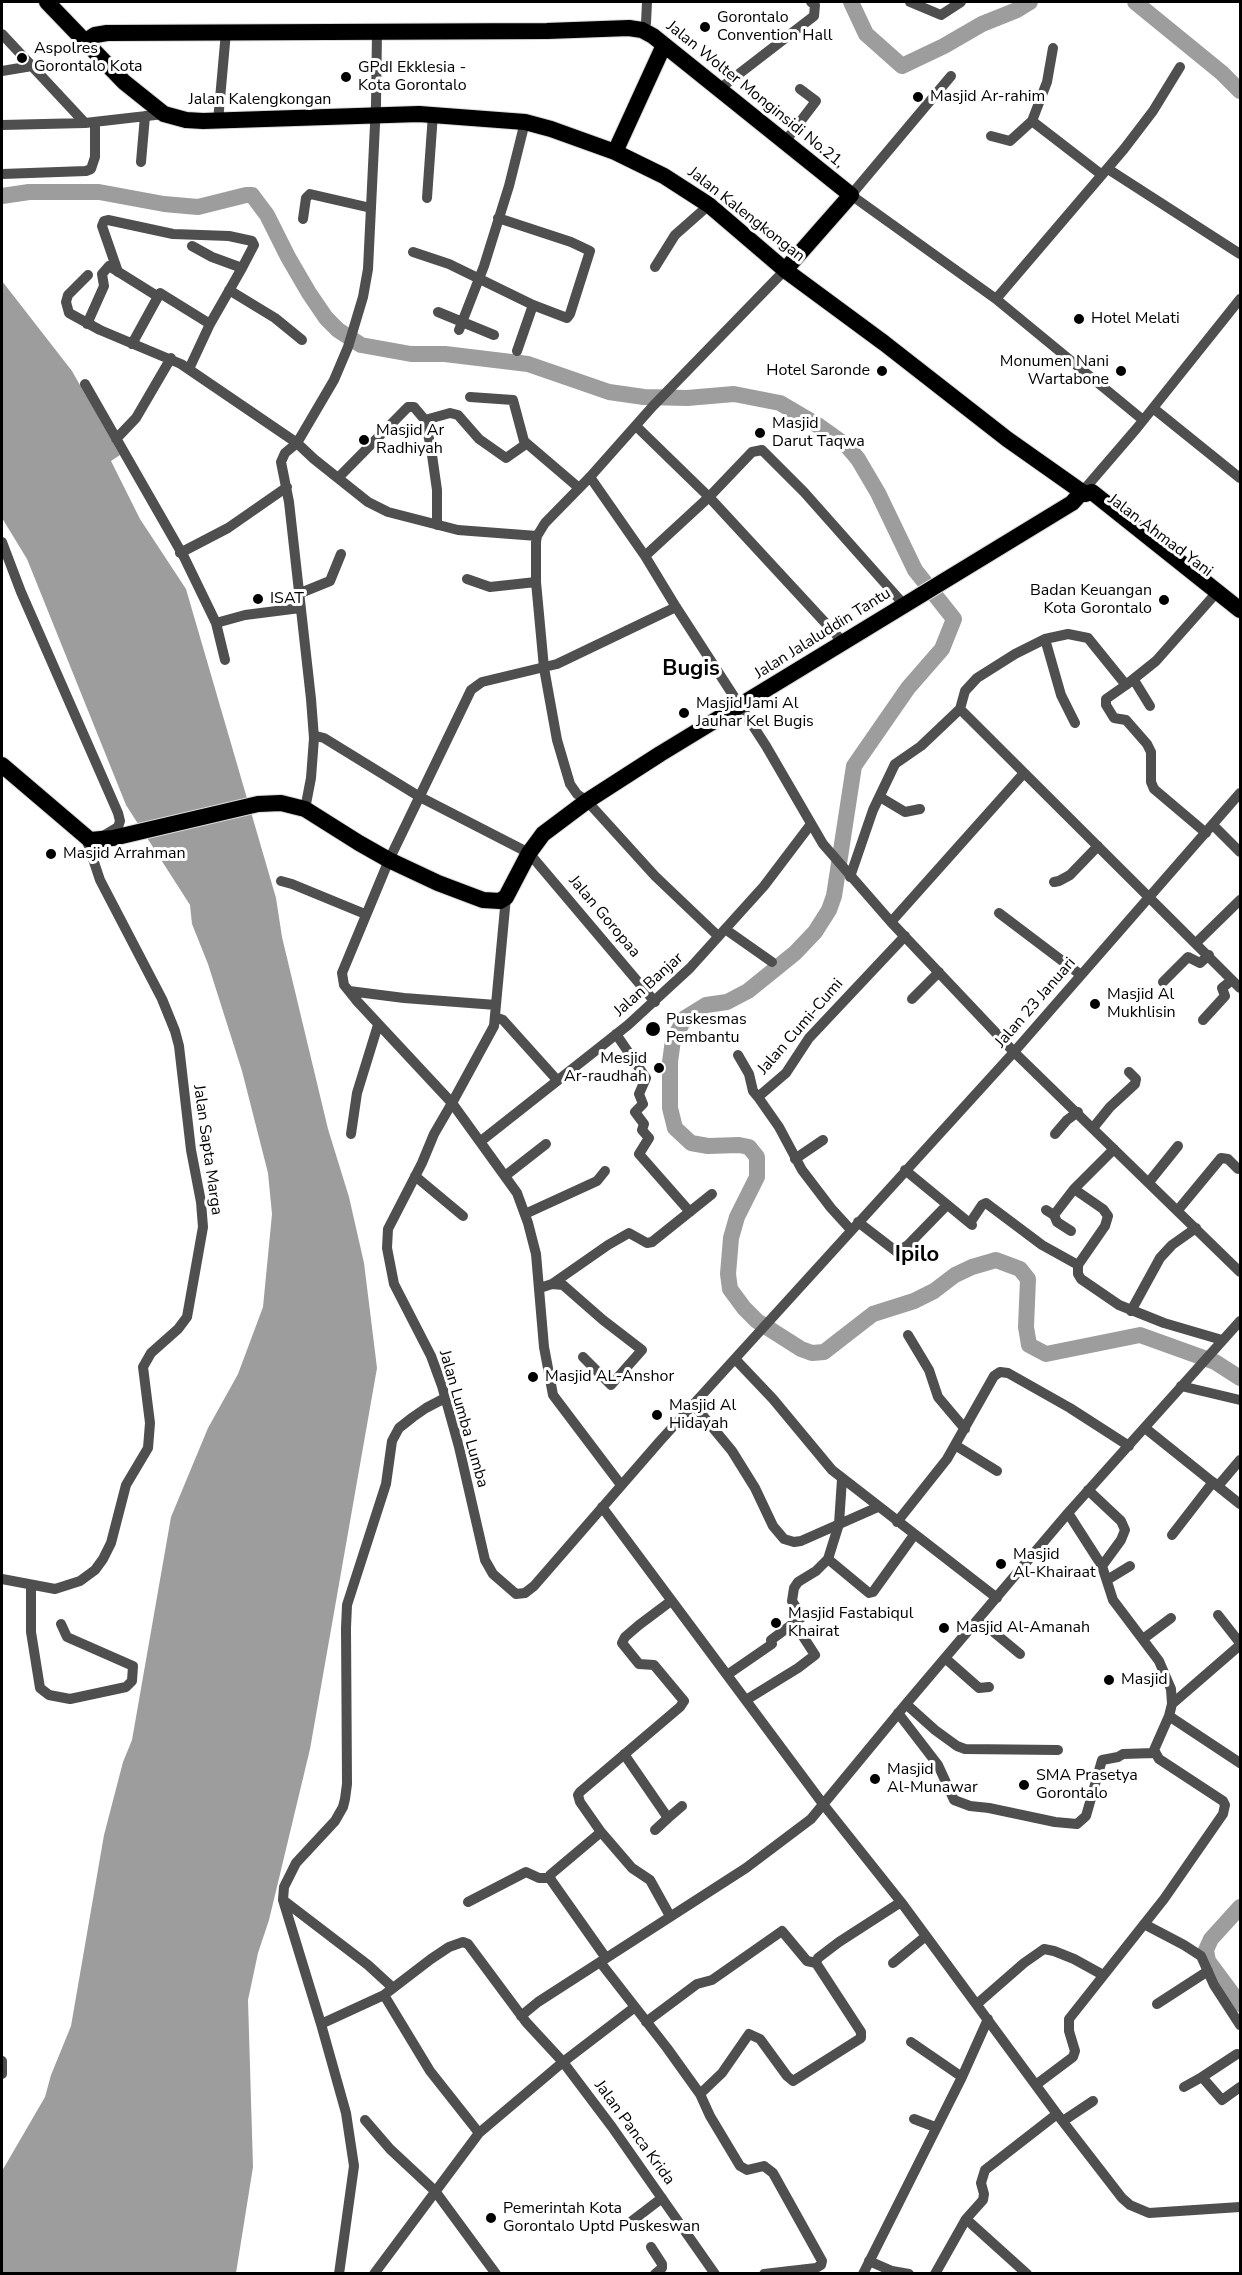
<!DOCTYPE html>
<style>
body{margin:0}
#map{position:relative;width:1242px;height:2275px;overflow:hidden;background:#fff;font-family:"Nunito Sans",sans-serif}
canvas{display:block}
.frame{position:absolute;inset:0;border:3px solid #000;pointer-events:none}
</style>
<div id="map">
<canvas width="1242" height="2275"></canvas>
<div class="frame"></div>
</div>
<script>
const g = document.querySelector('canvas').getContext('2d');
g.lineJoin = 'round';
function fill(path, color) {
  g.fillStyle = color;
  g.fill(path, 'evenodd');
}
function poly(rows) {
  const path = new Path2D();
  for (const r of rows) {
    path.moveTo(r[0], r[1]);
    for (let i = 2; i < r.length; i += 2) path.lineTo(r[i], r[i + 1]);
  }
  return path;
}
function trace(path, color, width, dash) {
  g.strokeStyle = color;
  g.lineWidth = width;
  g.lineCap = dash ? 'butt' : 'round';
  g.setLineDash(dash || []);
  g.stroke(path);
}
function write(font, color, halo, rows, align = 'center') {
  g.font = font + ' "Nunito Sans",sans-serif';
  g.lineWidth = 6;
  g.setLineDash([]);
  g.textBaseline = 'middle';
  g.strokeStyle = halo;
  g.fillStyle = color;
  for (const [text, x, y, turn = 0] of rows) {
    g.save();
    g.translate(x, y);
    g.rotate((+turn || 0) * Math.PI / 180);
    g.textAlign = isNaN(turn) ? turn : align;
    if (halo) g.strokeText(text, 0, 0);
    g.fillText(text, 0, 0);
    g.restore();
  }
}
fill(poly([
 [2,281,72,371,120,455,111,461,140,519,186,589,276,898,282,937,328,1129,349,1197,364,1263,377,1368,310,1749,269,1920,258,1953,248,2000,253,2167,236,2273,2,2273,2,2171,45,2097,51,2075,71,2026,104,1835,123,1762,132,1740,171,1517,208,1428,238,1374,263,1307,272,1214,268,1173,242,1071,208,964,192,924,190,905,126,805,27,559,2,518]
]), '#9d9d9d');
trace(poly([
 [851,2,866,34,902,66,944,46,982,24,1017,10,1030,2],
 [1135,2,1222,73,1240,91],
 [2,196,29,192,99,192,164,204,198,207,246,195,252,195,267,215,288,257,309,293,326,318,338,330,361,345,411,354,445,354,528,364,609,392,644,397,687,398,734,394,780,403,819,426,847,446,858,459,878,493,915,570,954,619,942,649,908,688,854,766,834,896,829,910,815,932,795,953,748,991,727,1002,706,1005,685,1018,673,1040,670,1062,670,1108,675,1128,691,1143,708,1146,739,1145,749,1147,757,1157,757,1177,737,1217,731,1238,728,1274,730,1289,744,1308,757,1321,801,1349,812,1353,824,1352,873,1314,914,1301,934,1291,955,1275,972,1267,996,1260,1020,1269,1028,1279,1026,1327,1029,1345,1046,1354,1140,1335,1215,1362,1240,1378],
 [1240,1907,1211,1939,1206,1950,1208,1961,1240,2004]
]), '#9d9d9d', 16);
const highway = poly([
 [47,2,124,82,164,114,186,120,203,121,419,114,525,122,551,129,615,152,664,176,709,205,785,270,884,343,1007,439,1085,494,1092,492,1240,610],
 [86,41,95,35,107,33,547,31,629,28,642,30,653,36,851,195,785,270],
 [615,152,664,45],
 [2,765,90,840,113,838,258,804,281,803,305,809,359,843,389,860,438,883,483,900,500,901,506,897,529,853,543,834,587,801,660,754,1072,503,1082,492]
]);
trace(highway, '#dbdbdb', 18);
trace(poly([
 [910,2,941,15,961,2],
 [642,30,646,23,647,2],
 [2,34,85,123],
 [2,71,32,66],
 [951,76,851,195,996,299,1143,420],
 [718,90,814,16,815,5,811,2],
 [218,121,226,32],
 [1032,121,1102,175],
 [2,125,85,123,164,114],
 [991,136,1010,141,1032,121,1047,82,1053,48],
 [784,143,816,101,800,89],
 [141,162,145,116],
 [1108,169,1240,254],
 [2,174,86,171,91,169,95,157,95,122],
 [427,198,433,114],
 [303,219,306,198,310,194,371,208],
 [413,252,449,264,533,305,567,318,570,314,590,251,571,242,498,218],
 [655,267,675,235,709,205],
 [118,272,102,226,104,221,108,220,173,234,229,236,252,241,254,245,242,268],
 [88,275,68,295,66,302,69,313,100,330,181,364,297,443,314,459,368,502,388,512,458,530,537,536],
 [229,290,275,318,302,340],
 [996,299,1124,149,1153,111,1180,67],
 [438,312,494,335],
 [87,324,104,286,102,274,109,266,157,296],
 [459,330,484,266,509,186,525,122],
 [132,344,160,293,210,324],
 [517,351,533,305],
 [189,369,210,324,242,268,212,257,192,246],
 [85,384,184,557,216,623,225,660],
 [470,397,513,400,524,441,579,488],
 [1153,408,1240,478],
 [425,420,450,413,458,415,479,439,506,458,526,444],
 [636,426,709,497,843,642],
 [116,439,136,418,171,358],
 [590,477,645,556,676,607,766,746,823,844,891,922,1014,1052,1240,1272],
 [338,478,405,410,408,407,414,407,425,420,431,448,437,490,437,525],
 [1082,492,1137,428,1240,299],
 [2,542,21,592,118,813,120,821,118,827,103,836],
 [180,553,228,528,287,487],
 [645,556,709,497,752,452,762,450,804,492,899,599],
 [467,579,490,587,536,582],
 [1218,591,1156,661,1126,685,1088,638,1068,634,1045,639,1015,654,977,678,965,691,960,709,1240,988],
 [298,594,330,581,341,554],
 [676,607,557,664,482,682,471,690,389,860,342,973,344,985,356,1000,452,1103,434,1134,422,1163,388,1229,387,1248,394,1284,431,1356,442,1386,459,1447,485,1560,493,1574,516,1594,525,1593,534,1586,660,1441,1014,1052,1240,793],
 [216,623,245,615,300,608],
 [1045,639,1061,695,1075,723],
 [1134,680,1150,706],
 [1126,685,1106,699,1106,705,1114,718,1126,720,1147,744,1151,752,1151,782,1154,789,1206,833],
 [314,738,316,736,324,738,420,797,529,853,655,1002],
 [880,797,905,812,920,809],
 [305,809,311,778,314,738,311,699,289,502,281,462,285,453,297,443,334,380,348,347,363,297,368,269,376,104,377,32],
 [1213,825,1240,852],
 [850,877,873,810,895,764,921,746,960,709],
 [281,881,292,884,365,914],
 [1054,882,1059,881,1070,875,1098,846],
 [506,897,494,1026,452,1103,517,1193,528,1223,536,1254,544,1347,553,1395,621,1485],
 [999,913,1081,975],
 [891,922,1024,773],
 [725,929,772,962],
 [718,936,655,876,587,801,577,794,570,784,557,740,544,668,536,582,536,542,537,536,545,523,590,477,653,406,785,270],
 [1196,943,1240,900],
 [1163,982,1188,957,1200,963,1209,955],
 [349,991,404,998,496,1005],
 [912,999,939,972],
 [495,1017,503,1020,557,1080],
 [1203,1020,1225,996,1222,988,1232,980],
 [616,1034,646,1078,639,1094,643,1104,635,1112,644,1124,642,1130,649,1138,639,1154,690,1212],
 [738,1055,749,1074,753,1091,758,1097],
 [1093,1128,1110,1107,1135,1084,1136,1079,1129,1072],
 [351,1134,357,1093,378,1025],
 [1055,1134,1067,1120,1078,1112],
 [481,1141,628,1025,690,968,764,886,811,824],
 [795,1159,823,1140],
 [905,1170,972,1225],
 [415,1176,463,1216],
 [505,1176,546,1144],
 [1149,1182,1178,1146],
 [1074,1189,1103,1209,1108,1216,1105,1226,1078,1265,1078,1274,1081,1279,1119,1305,1164,1323,1222,1340],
 [1046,1210,1054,1215,1074,1189,1114,1149],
 [1178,1210,1221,1158,1228,1159,1238,1169],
 [525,1214,597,1181,605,1171],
 [1054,1215,1057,1222,1071,1231],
 [858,1222,897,1252,908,1245,947,1205],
 [970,1223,982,1205,986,1203,1042,1245,1078,1265],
 [851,1230,831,1208,802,1170,779,1127,758,1097,786,1073,809,1038,905,936],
 [552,1284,608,1245,629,1233,647,1243,652,1242,712,1194],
 [540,1288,552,1284,563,1285,603,1320,642,1350,611,1385,583,1357],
 [1131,1311,1160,1258,1172,1245,1196,1228],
 [908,1335,929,1370,938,1397,965,1429],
 [736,1360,773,1399,832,1470,997,1598],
 [1181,1386,1240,1400],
 [694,1405,732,1451,755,1488,773,1526,784,1539,794,1542,801,1541,878,1507],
 [1145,1428,1240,1504],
 [955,1445,997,1471],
 [1218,1486,1240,1460],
 [1088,1490,1121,1521,1125,1530,1121,1540,1102,1566],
 [602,1507,823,1804,901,1902,1057,2114,1122,2198,1130,2205,1149,2213,1240,2207],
 [1068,1513,1102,1566,1113,1600,1159,1661,1171,1689,1172,1704],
 [897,1522,947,1459,994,1376,1000,1372,1008,1373,1070,1408,1129,1446],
 [1172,1535,1213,1482],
 [828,1559,869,1593,873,1592,914,1535],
 [2,1579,55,1589,80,1581,95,1570,103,1559,111,1543,126,1485,148,1448,150,1423,143,1367,151,1353,178,1329,187,1317,203,1227,201,1202,191,1150,179,1046,175,1031,162,999,100,880,86,838],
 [1107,1580,1130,1566],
 [31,1586,31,1632,40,1688,49,1695,70,1699,126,1687,132,1681,133,1666,67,1637,61,1624],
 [1218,1615,1240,1643],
 [979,1620,1020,1654],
 [1143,1639,1171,1618],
 [945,1658,979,1688,989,1687],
 [727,1675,772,1644,771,1640,802,1617,792,1601,794,1588,798,1582,816,1571,828,1559,839,1524,842,1479],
 [746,1700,798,1668,815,1655,795,1624],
 [906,1704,935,1730,957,1746,965,1749,1058,1750],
 [898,1713,938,1765,954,1800,970,1806,989,1808,1055,1822,1077,1824,1086,1816,1102,1760,1118,1757,1123,1754,1154,1753],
 [1169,1716,1240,1763],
 [624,1754,668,1818,655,1830],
 [668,1818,682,1806],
 [601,1832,632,1868,650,1880,670,1916],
 [283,1900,368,1965,392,1987],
 [468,1902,526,1872,539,1878,550,1878],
 [1144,1924,1184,1945,1201,1956,1214,1985,1240,2025],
 [606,1958,551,1880,550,1875,601,1832,580,1802,578,1795,580,1792,680,1707,684,1701,654,1665,639,1664,622,1643,625,1637,639,1625,671,1601],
 [600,1962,667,2048,700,2094,710,2116,740,2166,747,2170,764,2166,773,2173,822,2261,821,2265,816,2268,764,2274],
 [893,1963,926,1936],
 [384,1995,430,2071,479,2133],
 [977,2004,1024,1963,1044,1949,1054,1951,1074,1959,1103,1975],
 [1157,2004,1208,1971],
 [521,2016,538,2002,746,1868,811,1819,906,1704,1068,1513,1240,1321],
 [646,2022,697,1984,712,1980,782,1931,807,1961,816,1963],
 [321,2024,283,1900,284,1887,296,1863,335,1821,343,1807,345,1799,347,1784,346,1628,347,1605,386,1484,392,1441,399,1428,413,1417,426,1408,445,1398],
 [911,2042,962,2077],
 [1237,2054,1202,2077,1222,2100,1240,2087],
 [2,2061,2,2074],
 [1037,2084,1073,2057,1075,2051,1069,2031,1069,2019,1164,1899,1223,1814,1225,1805,1223,1801,1159,1759,1154,1750,1169,1716,1172,1704,1240,1645],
 [1184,2087,1202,2077],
 [700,2094,722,2073,749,2034,760,2039,787,2076,793,2081,861,2038,861,2032,816,1963,818,1958,839,1942,901,1902],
 [914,2119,935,2127],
 [365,2120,390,2149,435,2191,496,2274],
 [1063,2121,1093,2101],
 [966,2219,1027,2274],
 [632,2221,662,2198],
 [651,2247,662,2264,662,2268,655,2274],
 [869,2261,892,2271,909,2274],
 [339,2274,354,2166,346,2113,321,2024,384,1995,431,1959,449,1947,463,1942,468,1944,526,2022,563,2062,612,2127,715,2274],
 [374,2274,479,2133,563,2062,635,2007],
 [863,2274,962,2077,988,2019],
 [935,2274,966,2219,983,2200,984,2194,981,2183,985,2170,1057,2114]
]), '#4f4f4f', 10);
trace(highway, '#000', 16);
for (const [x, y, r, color] of [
 [705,27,6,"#000"],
 [22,58,6,"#000"],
 [346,77,6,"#000"],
 [918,97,6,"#000"],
 [1079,319,6,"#000"],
 [882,371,6,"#000"],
 [1121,371,6,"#000"],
 [760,433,6,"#000"],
 [364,440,6,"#000"],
 [258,599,6,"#000"],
 [1164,600,6,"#000"],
 [684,713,6,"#000"],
 [51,854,6,"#000"],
 [1095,1004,6,"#000"],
 [653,1029,8,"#000"],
 [659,1068,6,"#000"],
 [533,1377,6,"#000"],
 [657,1415,6,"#000"],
 [1001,1564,6,"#000"],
 [776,1623,6,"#000"],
 [944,1628,6,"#000"],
 [1109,1680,6,"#000"],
 [875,1779,6,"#000"],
 [1024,1785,6,"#000"],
 [491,2218,6,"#000"]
]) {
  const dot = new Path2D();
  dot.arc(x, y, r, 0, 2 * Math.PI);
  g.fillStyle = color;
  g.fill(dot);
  trace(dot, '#fff', 2);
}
write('16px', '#000', '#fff', [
 ["Gorontalo",717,18],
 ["Convention Hall",717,36],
 ["Aspolres",34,49],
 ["Gorontalo Kota",34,67],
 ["GPdI Ekklesia -",358,68],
 ["Kota Gorontalo",358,86],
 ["Masjid Ar-rahim",930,97],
 ["Hotel Melati",1091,319],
 ["Monumen Nani",1109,362,"right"],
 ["Wartabone",1109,380,"right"],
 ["Hotel Saronde",870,371,"right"],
 ["Masjid",772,424],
 ["Darut Taqwa",772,442],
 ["Masjid Ar",376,431],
 ["Radhiyah",376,449],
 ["Badan Keuangan",1152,591,"right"],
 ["Kota Gorontalo",1152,609,"right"],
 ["ISAT",270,599],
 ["Masjid Jami Al",696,704],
 ["Jauhar Kel Bugis",696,722],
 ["Masjid Arrahman",63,854],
 ["Masjid Al",1107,995],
 ["Mukhlisin",1107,1013],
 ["Puskesmas",666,1020],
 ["Pembantu",666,1038],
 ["Mesjid",647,1059,"right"],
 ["Ar-raudhah",647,1077,"right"],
 ["Masjid AL-Anshor",545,1377],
 ["Masjid Al",669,1406],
 ["Hidayah",669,1424],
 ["Masjid",1013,1555],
 ["Al-Khairaat",1013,1573],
 ["Masjid Fastabiqul",788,1614],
 ["Khairat",788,1632],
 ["Masjid Al-Amanah",956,1628],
 ["Masjid",1121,1680],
 ["Masjid",887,1770],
 ["Al-Munawar",887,1788],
 ["SMA Prasetya",1036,1776],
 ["Gorontalo",1036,1794],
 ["Pemerintah Kota",503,2209],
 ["Gorontalo Uptd Puskeswan",503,2227]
], 'left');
write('16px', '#000', '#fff', [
 ["Jalan Wolter Monginsidi No.21,",755,95,39],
 ["Jalan Kalengkongan",260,100],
 ["Jalan Kalengkongan",746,215,38],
 ["Jalan Ahmad Yani",1160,536,37],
 ["Jalan Jalaluddin Tantu",823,634,-32],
 ["Jalan Goropaa",604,917,50],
 ["Jalan Banjar",649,985,-42],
 ["Jalan 23 Januari",1036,1003,-49],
 ["Jalan Cumi-Cumi",801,1027,-49],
 ["Jalan Sapta Marga",207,1150,82],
 ["Jalan Lumba Lumba",463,1419,74],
 ["Jalan Panca Krida",634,2133,54]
]);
write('bold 22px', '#000', '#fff', [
 ["Bugis",691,670],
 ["Ipilo",917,1256]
]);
</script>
